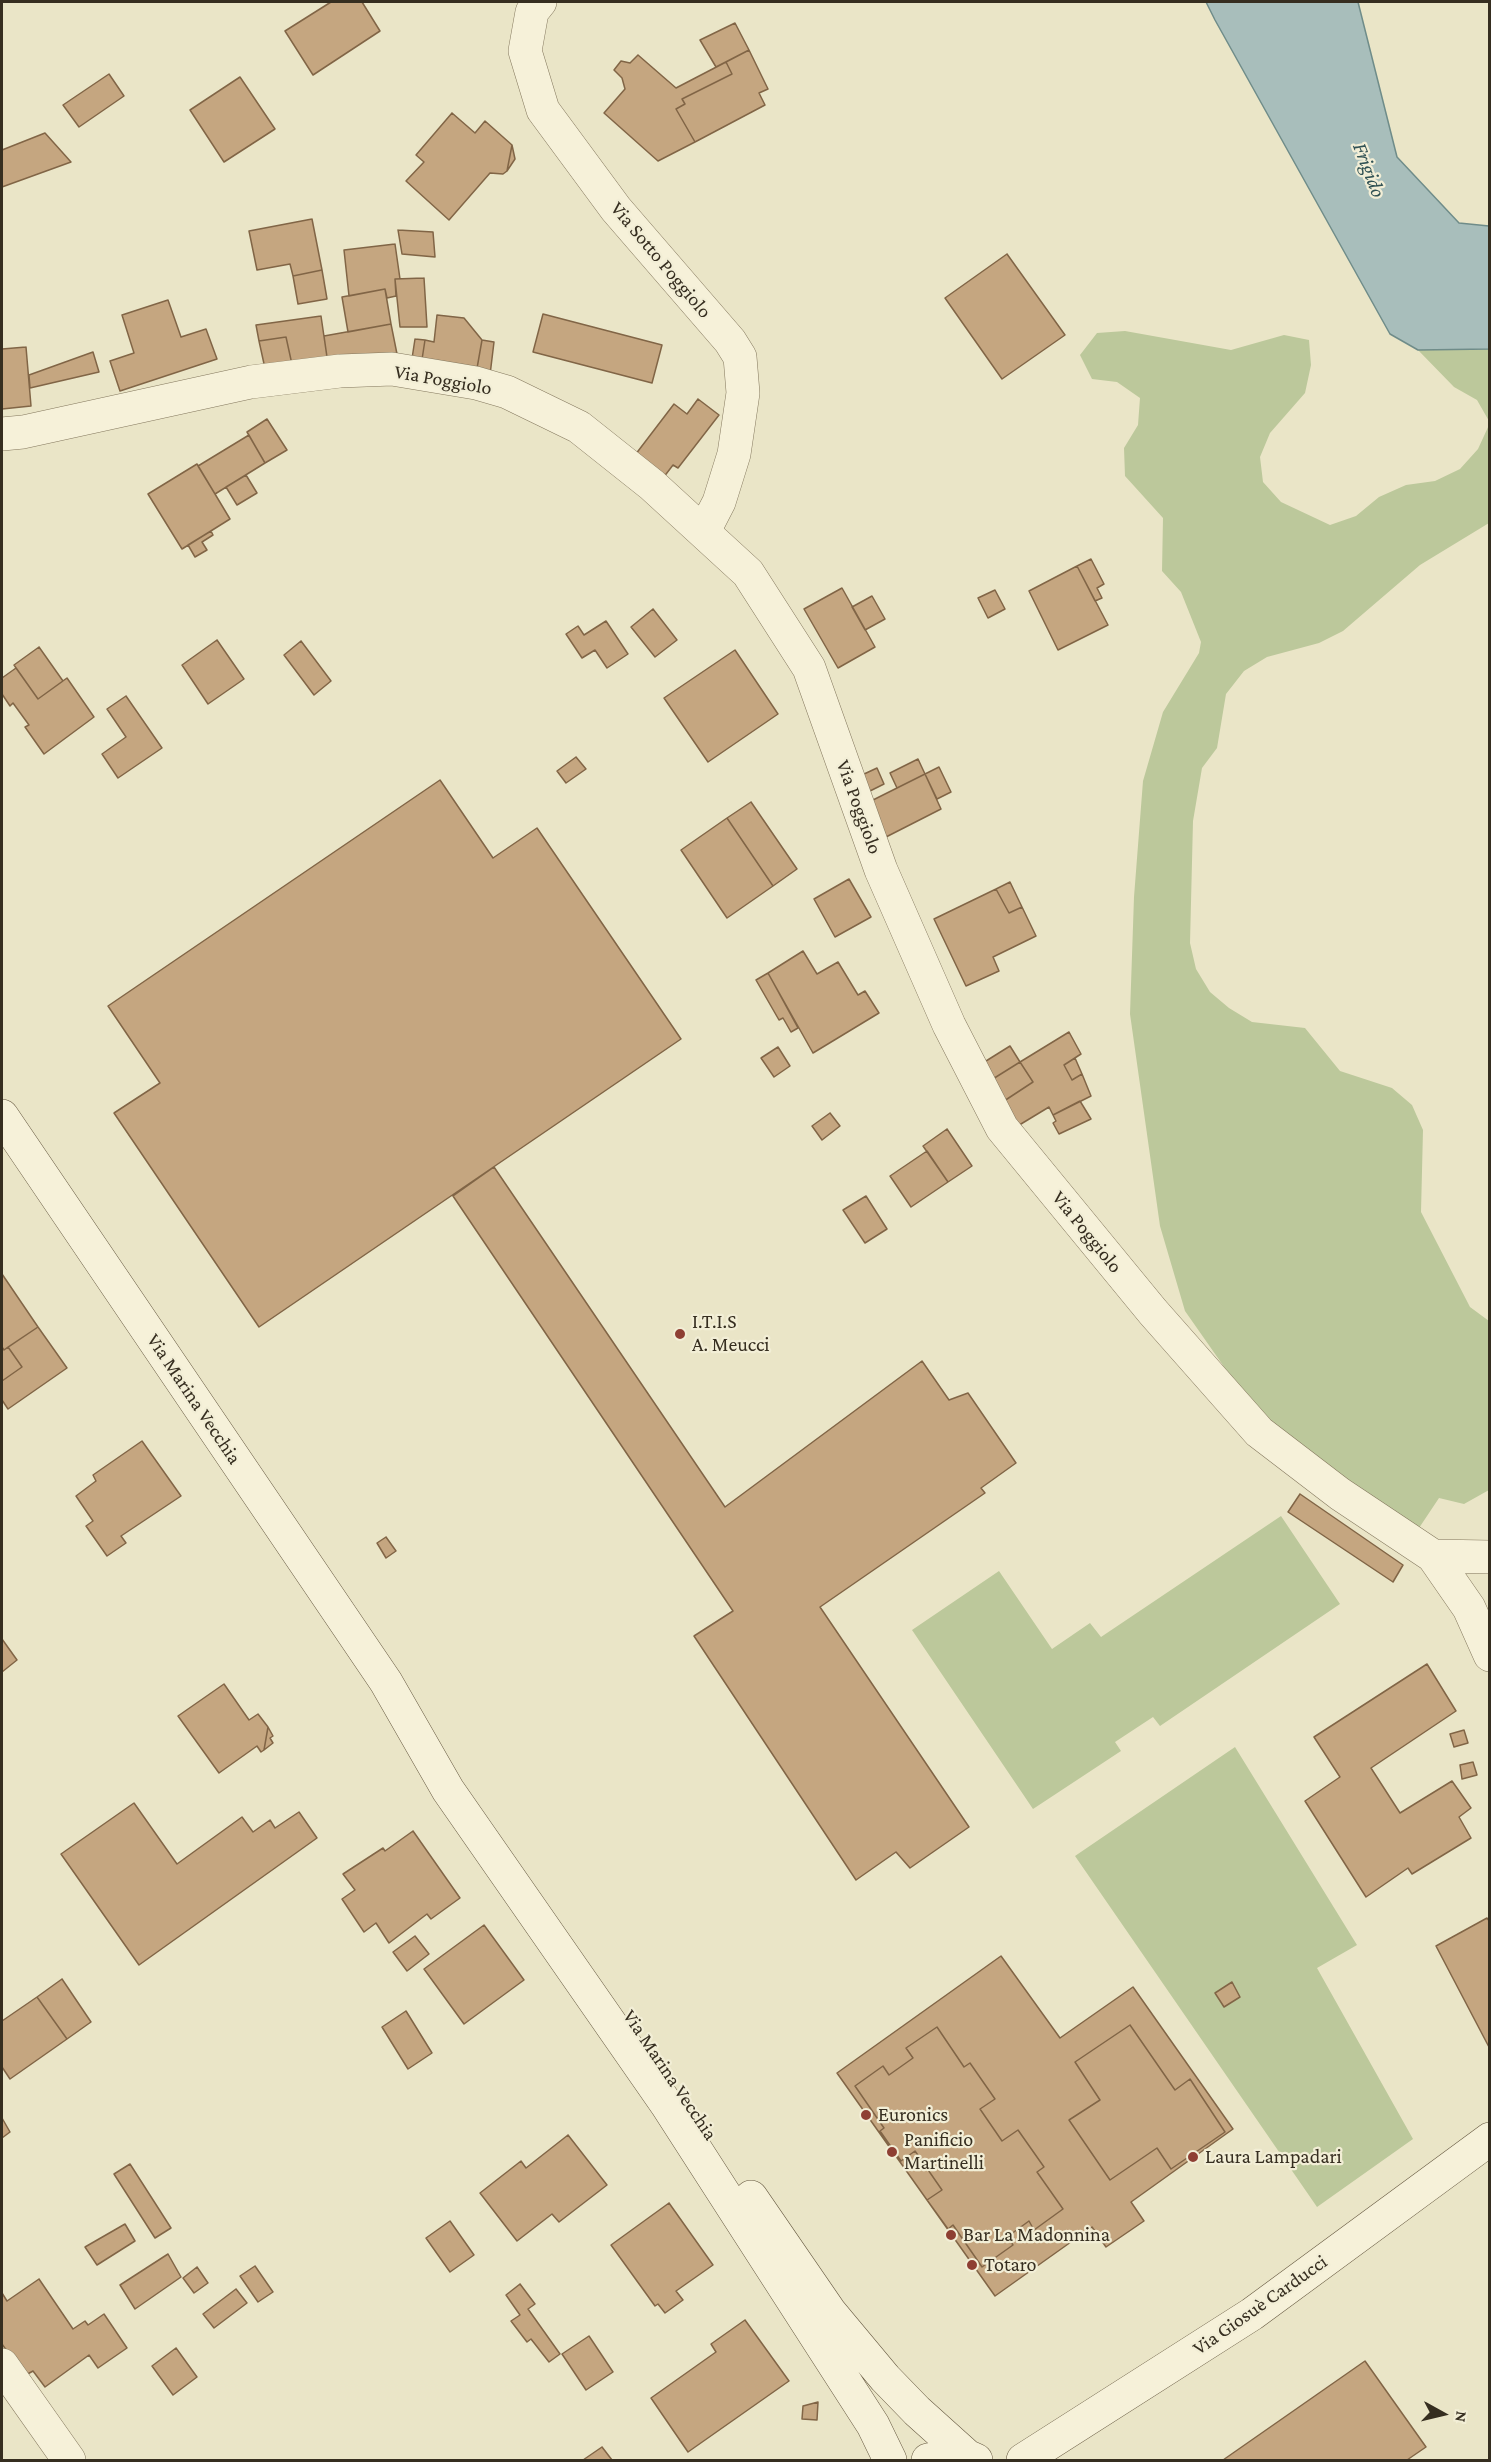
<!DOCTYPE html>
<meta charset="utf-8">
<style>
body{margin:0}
#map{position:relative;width:1491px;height:2462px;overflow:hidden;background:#eae5c7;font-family:"Crimson Pro",serif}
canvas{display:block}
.frame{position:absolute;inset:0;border:3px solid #362e20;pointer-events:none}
.north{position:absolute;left:1413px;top:2384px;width:60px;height:60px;-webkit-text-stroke:4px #f2eed6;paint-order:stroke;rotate:98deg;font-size:16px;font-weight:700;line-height:24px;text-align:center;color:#362e20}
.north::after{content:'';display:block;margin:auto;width:21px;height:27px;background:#362e20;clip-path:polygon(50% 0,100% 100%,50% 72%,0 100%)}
</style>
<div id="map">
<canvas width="1491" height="2462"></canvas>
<div class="frame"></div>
<div class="north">N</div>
</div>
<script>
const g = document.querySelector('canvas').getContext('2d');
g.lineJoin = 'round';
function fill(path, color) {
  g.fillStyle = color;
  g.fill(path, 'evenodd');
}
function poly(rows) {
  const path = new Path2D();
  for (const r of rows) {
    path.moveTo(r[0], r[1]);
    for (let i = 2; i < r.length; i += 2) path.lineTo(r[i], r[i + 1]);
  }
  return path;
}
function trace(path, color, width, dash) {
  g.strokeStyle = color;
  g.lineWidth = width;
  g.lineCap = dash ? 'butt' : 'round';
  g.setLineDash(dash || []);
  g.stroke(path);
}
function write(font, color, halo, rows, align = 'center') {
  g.font = font + ' "Crimson Pro",serif';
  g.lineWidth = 4.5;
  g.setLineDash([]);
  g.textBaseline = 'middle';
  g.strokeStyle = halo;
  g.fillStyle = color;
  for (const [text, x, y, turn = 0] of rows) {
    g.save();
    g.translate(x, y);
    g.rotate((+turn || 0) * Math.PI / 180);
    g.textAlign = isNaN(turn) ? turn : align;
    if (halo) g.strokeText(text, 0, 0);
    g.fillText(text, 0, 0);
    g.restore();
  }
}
fill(poly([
 [1125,331,1231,350,1284,335,1309,340,1311,365,1305,393,1270,433,1260,457,1263,482,1281,502,1330,525,1356,516,1379,497,1406,485,1435,481,1460,469,1478,449,1489,425,1489,523,1420,565,1343,631,1319,643,1267,657,1244,671,1226,694,1217,748,1202,768,1193,821,1190,943,1196,969,1210,992,1229,1008,1252,1022,1305,1028,1340,1071,1392,1088,1412,1105,1423,1130,1421,1212,1470,1307,1489,1321,1489,1490,1464,1504,1439,1498,1419,1528,1286,1437,1248,1401,1185,1311,1160,1226,1130,1014,1134,897,1143,781,1163,712,1199,653,1201,642,1181,592,1162,571,1163,518,1125,476,1124,448,1138,425,1140,398,1117,382,1092,379,1080,355,1097,333],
 [1489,349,1490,349,1489,421,1477,400,1454,387,1418,350],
 [1281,1516,1340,1604,1160,1726,1153,1717,1115,1742,1121,1751,1033,1809,912,1630,999,1571,1052,1649,1090,1623,1101,1637],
 [1235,1747,1357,1945,1317,1968,1413,2139,1317,2207,1075,1856]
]), '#bcc89b');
const water = poly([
 [1206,2,1358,2,1397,157,1459,223,1489,226,1489,349,1418,350,1390,334,1215,20,1206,2]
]);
fill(water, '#a8bebb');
trace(water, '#6f8c89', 1.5);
const building = poly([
 [331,2,362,2,380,31,313,75,285,31,331,2],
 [735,23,749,50,716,67,700,40,735,23],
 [749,50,768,89,759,93,765,105,695,142,676,109,685,104,682,99,732,74,726,62,749,50],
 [638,55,676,88,726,62,732,74,682,99,685,104,676,109,695,142,658,161,604,113,625,89,622,78,614,70,621,61,630,63,638,55],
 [109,74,124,96,79,127,63,105,109,74],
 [240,77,275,129,224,162,190,110,240,77],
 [452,113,475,133,485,121,512,145,507,171,503,174,490,173,449,220,406,181,424,162,416,155,452,113],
 [45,133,71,162,2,187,2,150,45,133],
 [512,145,515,159,507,171,512,145],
 [312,219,322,270,293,276,290,264,257,270,249,231,312,219],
 [398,230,433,232,435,257,402,254,398,230],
 [395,244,400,279,395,279,396,296,387,298,385,289,349,296,344,250,395,244],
 [1007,254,1065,335,1002,379,945,298,1007,254],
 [322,270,327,299,298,304,293,276,322,270],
 [424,278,427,327,400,327,395,279,424,278],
 [385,289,391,324,348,332,342,297,385,289],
 [168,300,181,337,206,329,217,359,120,391,110,361,134,353,122,315,168,300],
 [543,314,662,345,652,383,533,352,543,314],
 [437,315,464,318,482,340,476,374,421,366,425,340,434,342,437,315],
 [321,316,328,364,293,369,286,337,259,341,256,325,321,316],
 [391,324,397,354,328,364,324,336,391,324],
 [286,337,293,369,266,373,259,341,286,337],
 [415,339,425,340,421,366,411,365,415,339],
 [482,340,494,342,490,375,476,374,482,340],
 [26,347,31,406,2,409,2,349,26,347],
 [93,352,99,372,30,388,29,375,93,352],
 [698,399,719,415,678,468,673,465,660,482,632,459,674,404,687,414,698,399],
 [267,419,287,450,265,463,247,432,267,419],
 [249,435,265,463,215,494,198,466,249,435],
 [197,464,230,519,182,549,148,494,197,464],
 [246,475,257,493,237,505,226,487,246,475],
 [211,531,213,535,202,542,207,550,195,557,188,545,211,531],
 [1091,559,1104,584,1097,588,1102,598,1095,601,1077,566,1091,559],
 [1077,566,1108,625,1058,650,1029,591,1077,566],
 [842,588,875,647,838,668,804,609,842,588],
 [995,590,1005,609,988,618,978,598,995,590],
 [872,596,885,619,865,630,852,607,872,596],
 [653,609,677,640,655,657,631,627,653,609],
 [606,621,628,654,607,668,595,650,582,658,566,634,578,626,584,635,606,621],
 [217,640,244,679,208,704,182,665,217,640],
 [301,641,331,681,314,695,284,655,301,641],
 [39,647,63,681,38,699,14,665,39,647],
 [735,650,778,714,708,762,664,698,735,650],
 [16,668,38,699,67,678,94,717,44,754,25,727,29,725,13,703,10,706,2,694,2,678,16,668],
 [126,696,162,748,118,778,102,754,126,737,107,709,126,696],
 [576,757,586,769,566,783,557,771,576,757],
 [918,759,925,774,897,788,890,773,918,759],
 [939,767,951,792,937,799,925,774,939,767],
 [877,768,884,784,870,791,862,775,877,768],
 [925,774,941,809,886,837,869,802,925,774],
 [440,780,493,858,537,828,681,1039,259,1327,114,1113,160,1083,108,1006,440,780],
 [751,802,797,869,773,886,727,818,751,802],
 [727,818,773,886,727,918,681,850,727,818],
 [849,879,871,917,835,937,814,899,849,879],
 [1010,882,1022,907,1009,913,996,889,1010,882],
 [996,889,1009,913,1022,907,1036,936,993,957,999,971,966,986,934,919,996,889],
 [803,951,817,974,838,962,858,995,865,991,879,1013,813,1053,768,973,803,951],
 [768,973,798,1028,791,1032,783,1018,779,1020,756,980,768,973],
 [1069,1032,1081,1054,1064,1065,1072,1080,1082,1074,1091,1096,1053,1115,1049,1107,1016,1127,1001,1103,1033,1082,1020,1062,1069,1032],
 [1010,1046,1020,1062,988,1082,978,1066,1010,1046],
 [778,1047,790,1066,774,1077,761,1058,778,1047],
 [1075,1058,1082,1074,1072,1080,1064,1065,1075,1058],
 [1020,1062,1033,1082,1001,1103,988,1082,1020,1062],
 [1080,1101,1091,1119,1059,1134,1053,1123,1056,1121,1053,1115,1080,1101],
 [830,1113,840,1126,822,1140,812,1126,830,1113],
 [947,1129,972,1166,948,1182,923,1146,947,1129],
 [927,1151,948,1182,911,1207,890,1176,927,1151],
 [494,1167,725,1507,922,1361,949,1400,968,1393,1016,1463,981,1488,985,1493,820,1607,969,1827,910,1868,896,1852,856,1880,694,1636,733,1611,453,1196,494,1167],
 [866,1196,887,1229,865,1243,843,1210,866,1196],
 [2,1274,38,1327,4,1350,2,1347,2,1274],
 [38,1327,67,1368,8,1409,2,1400,2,1381,22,1367,8,1347,38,1327],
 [2,1347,4,1350,8,1347,22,1367,2,1381,2,1347],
 [142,1441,181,1496,121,1536,126,1543,107,1556,86,1526,93,1521,76,1496,96,1481,93,1475,142,1441],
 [1300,1494,1403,1565,1393,1582,1288,1512,1300,1494],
 [386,1537,396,1551,386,1558,377,1543,386,1537],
 [2,1639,17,1660,2,1672,2,1639],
 [1427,1664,1456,1711,1371,1768,1400,1813,1452,1781,1471,1808,1459,1817,1471,1838,1412,1874,1408,1868,1366,1897,1305,1801,1340,1777,1314,1737,1427,1664],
 [224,1684,249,1720,258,1714,268,1727,264,1750,261,1752,257,1746,219,1773,178,1716,224,1684],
 [268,1727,273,1736,270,1738,273,1743,264,1750,268,1727],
 [1464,1730,1468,1743,1454,1747,1450,1734,1464,1730],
 [1473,1762,1477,1775,1462,1779,1460,1765,1473,1762],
 [134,1803,177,1864,242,1817,253,1832,270,1820,275,1828,299,1812,317,1838,139,1965,61,1854,134,1803],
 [413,1831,460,1898,431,1919,427,1914,389,1943,376,1923,364,1932,342,1899,355,1890,343,1874,383,1848,385,1851,413,1831],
 [1487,1918,1490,1922,1490,2049,1436,1946,1487,1918],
 [484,1925,524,1980,464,2024,424,1969,484,1925],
 [415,1936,429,1954,407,1971,393,1952,415,1936],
 [1001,1956,1060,2038,1133,1987,1233,2129,1131,2202,1144,2221,1106,2247,1092,2227,995,2296,837,2073,1001,1956],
 [1130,2025,1175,2090,1190,2079,1225,2132,1171,2169,1157,2148,1110,2180,1069,2120,1100,2100,1075,2062,1130,2025],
 [937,2027,964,2067,970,2063,995,2099,980,2109,1002,2141,1018,2130,1044,2167,1037,2172,1063,2209,1034,2230,1029,2221,1007,2237,1013,2245,982,2267,953,2225,948,2229,927,2200,942,2190,915,2151,901,2161,880,2131,884,2128,855,2086,883,2066,889,2075,913,2058,906,2048,937,2027],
 [62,1979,91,2022,67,2039,37,1997,62,1979],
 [1232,1982,1240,1997,1224,2007,1215,1993,1232,1982],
 [37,1997,67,2039,10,2079,2,2067,2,2021,37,1997],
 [406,2011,432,2053,408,2069,382,2027,406,2011],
 [1130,2025,1175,2090,1190,2079,1225,2132,1171,2169,1157,2148,1110,2180,1069,2120,1100,2100,1075,2062,1130,2025],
 [937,2027,964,2067,970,2063,995,2099,980,2109,1002,2141,1018,2130,1044,2167,1037,2172,1063,2209,1034,2230,1029,2221,1007,2237,1013,2245,982,2267,953,2225,948,2229,927,2200,942,2190,915,2151,901,2161,880,2131,884,2128,855,2086,883,2066,889,2075,913,2058,906,2048,937,2027],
 [2,2118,10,2132,2,2138,2,2118],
 [568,2135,607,2185,559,2222,552,2214,517,2241,480,2193,521,2161,526,2168,568,2135],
 [130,2164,171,2228,155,2238,114,2174,130,2164],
 [669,2203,713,2265,676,2291,683,2300,665,2313,658,2304,655,2306,611,2245,669,2203],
 [450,2221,474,2255,450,2272,426,2238,450,2221],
 [125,2224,135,2241,97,2265,85,2247,125,2224],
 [168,2254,181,2277,135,2309,120,2285,168,2254],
 [255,2266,273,2292,258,2302,240,2276,255,2266],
 [197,2267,208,2283,194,2293,183,2278,197,2267],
 [39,2279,73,2329,85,2321,88,2325,104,2314,127,2348,98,2368,89,2355,45,2387,33,2371,24,2376,2,2344,2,2293,7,2301,39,2279],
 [520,2284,535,2304,528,2309,560,2354,549,2362,531,2339,527,2342,511,2321,520,2315,506,2295,520,2284],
 [236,2289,247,2303,214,2328,203,2314,236,2289],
 [745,2320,789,2381,688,2452,651,2398,716,2352,711,2344,745,2320],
 [589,2336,613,2372,586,2390,562,2354,589,2336],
 [176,2348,197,2377,173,2395,152,2366,176,2348],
 [1365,2361,1426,2447,1407,2460,1223,2460,1365,2361],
 [818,2402,817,2420,802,2419,803,2406,818,2402],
 [602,2447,612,2460,583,2460,602,2447]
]);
fill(building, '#c5a680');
trace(building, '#816546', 1.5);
const street = poly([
 [540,2,532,12,525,51,543,110,616,209,730,341,740,357,743,393,734,454,719,502,704,531],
 [2,434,23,432,251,382,340,371,392,369,476,383,507,392,579,427,652,485,748,573,809,668,881,870,949,1025,1002,1128,1153,1312,1259,1432,1340,1494,1433,1556,1469,1608,1490,1655],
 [1433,1556,1490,1557],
 [2,2365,69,2460]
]);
const secondary = poly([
 [2,1116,386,1682,448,1790,667,2105,873,2425,890,2460],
 [751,2197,830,2312,885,2378,917,2411,967,2456],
 [928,2460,948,2455,967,2456,976,2460],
 [1023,2460,1252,2314,1490,2139]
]);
trace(street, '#84785e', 34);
trace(secondary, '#665941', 34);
trace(street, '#f6f1d9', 33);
trace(secondary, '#f6f1d9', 33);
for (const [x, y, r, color] of [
 [680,1334,6,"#8e3f33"],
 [866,2115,6,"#8e3f33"],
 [892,2152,6,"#8e3f33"],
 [1193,2157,6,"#8e3f33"],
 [951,2235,6,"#8e3f33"],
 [972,2265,6,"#8e3f33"]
]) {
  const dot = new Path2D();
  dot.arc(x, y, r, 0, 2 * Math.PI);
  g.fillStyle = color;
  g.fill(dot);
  trace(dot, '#f2eed6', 2);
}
write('20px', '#362e20', '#f2eed6', [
 ["Via Sotto Poggiolo",661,260,50],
 ["Via Poggiolo",443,380,10],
 ["Via Poggiolo",859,807,70],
 ["Via Poggiolo",1087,1232,51],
 ["Via Marina Vecchia",194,1399,56],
 ["Via Marina Vecchia",670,2075,56],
 ["Via Giosuè Carducci",1260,2305,-35]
]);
write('20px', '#362e20', '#f2eed6', [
 ["I.T.I.S",692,1322],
 ["A. Meucci",692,1345],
 ["Euronics",878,2115],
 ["Panificio",904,2140],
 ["Martinelli",904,2163],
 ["Laura Lampadari",1205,2157],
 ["Bar La Madonnina",963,2235],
 ["Totaro",984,2265]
], 'left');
write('italic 21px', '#315254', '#f2eed6', [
 ["Frigido",1369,170,69]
]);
</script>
